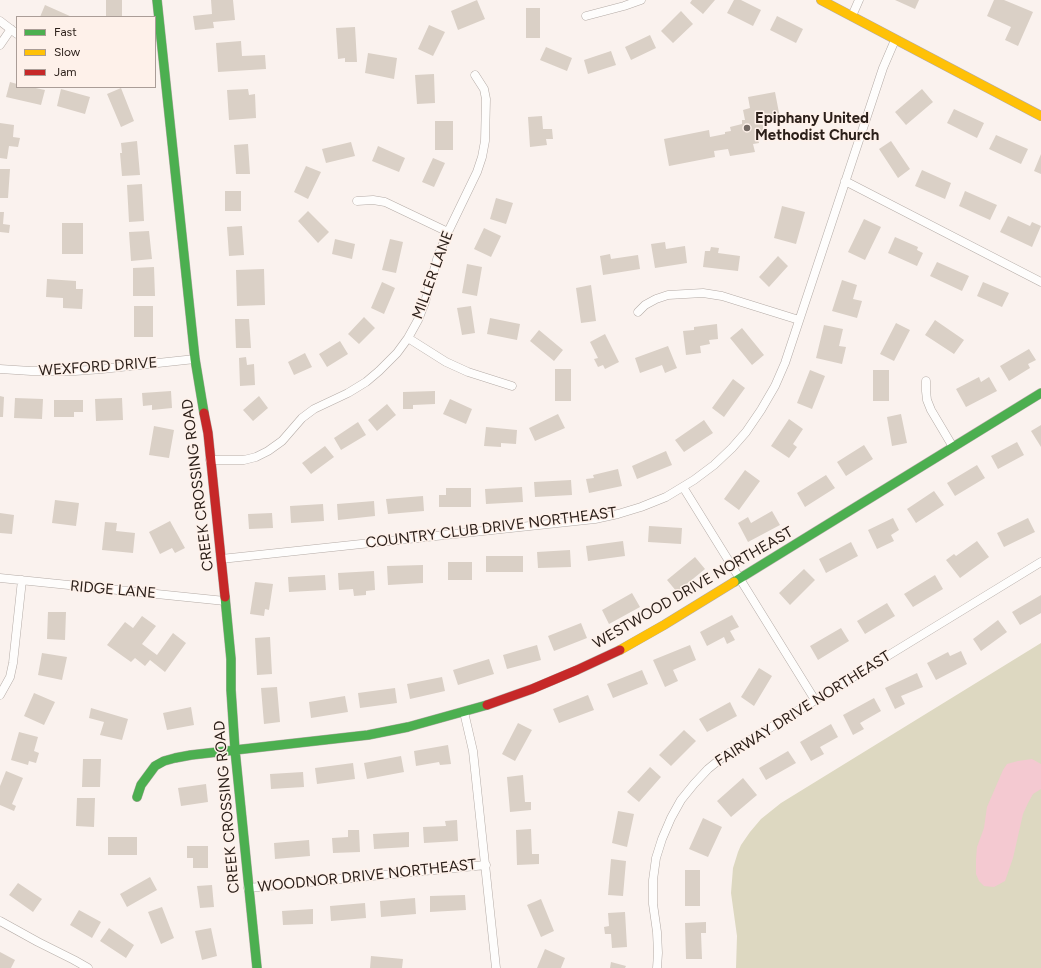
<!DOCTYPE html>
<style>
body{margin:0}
#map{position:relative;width:1041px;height:968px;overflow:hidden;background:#faf2ee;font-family:Figtree,sans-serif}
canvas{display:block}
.legend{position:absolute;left:16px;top:16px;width:140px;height:72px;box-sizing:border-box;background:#fef1ea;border:1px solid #aa9d97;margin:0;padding:5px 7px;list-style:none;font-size:12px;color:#2c201a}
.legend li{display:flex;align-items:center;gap:8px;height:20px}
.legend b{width:20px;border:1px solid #aa9d97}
</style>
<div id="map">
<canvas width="1041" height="968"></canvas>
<ul class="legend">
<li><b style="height:5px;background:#4caf50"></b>Fast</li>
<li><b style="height:5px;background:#ffc107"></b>Slow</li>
<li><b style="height:5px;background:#c62828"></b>Jam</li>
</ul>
</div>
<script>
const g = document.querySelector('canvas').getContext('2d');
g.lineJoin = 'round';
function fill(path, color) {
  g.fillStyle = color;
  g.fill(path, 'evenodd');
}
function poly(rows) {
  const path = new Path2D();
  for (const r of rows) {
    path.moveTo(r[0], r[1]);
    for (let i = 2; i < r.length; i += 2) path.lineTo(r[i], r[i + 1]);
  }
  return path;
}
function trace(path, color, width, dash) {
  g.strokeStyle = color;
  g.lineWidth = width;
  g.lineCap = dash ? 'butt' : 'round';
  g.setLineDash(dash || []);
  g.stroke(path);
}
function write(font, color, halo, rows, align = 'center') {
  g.font = font + ' Figtree,sans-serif';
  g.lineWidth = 3;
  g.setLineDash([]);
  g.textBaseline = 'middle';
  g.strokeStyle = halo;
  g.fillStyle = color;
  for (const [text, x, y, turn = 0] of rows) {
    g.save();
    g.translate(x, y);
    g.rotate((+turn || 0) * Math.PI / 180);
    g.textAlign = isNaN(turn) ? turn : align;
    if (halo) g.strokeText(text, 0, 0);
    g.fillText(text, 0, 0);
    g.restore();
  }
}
fill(poly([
 [1041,643,1041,968,736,968,737,936,731,893,733,868,738,852,741,845,750,832,761,819,781,803]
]), '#ddd8c1');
fill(poly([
 [1032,759,1041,764,1041,789,1033,794,1028,803,1023,814,1013,858,1005,881,994,887,984,886,979,881,976,874,976,859,977,847,984,828,987,807,1003,770,1007,764,1018,761]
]), '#f4c9d1');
fill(poly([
 [106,0,122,0,122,17,106,17],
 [211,0,233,0,235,20,213,22,214,28,195,30,193,16,212,14],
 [477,0,485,19,458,30,451,11],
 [692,0,715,0,703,14,690,3],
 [734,0,741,0,761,10,753,26,727,13],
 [895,0,919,0,915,9],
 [994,0,1004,0,1033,12,1018,46,1005,40,1011,27,987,16],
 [45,5,72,17,40,17],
 [526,8,540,8,540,38,526,38],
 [681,11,693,24,673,43,661,31],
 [777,16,803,29,796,43,770,30],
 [429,25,445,32,433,56,418,49],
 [355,27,357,62,345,62,345,58,338,59,336,28],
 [650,35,656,48,631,60,625,47],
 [241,41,242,56,265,55,266,69,218,72,216,43],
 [546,47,572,58,567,71,540,60],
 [611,51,616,65,588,74,584,60],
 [368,53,397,58,394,79,365,73],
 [434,74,435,103,417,104,415,75],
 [10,82,17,84,17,87,31,87,45,90,41,105,6,97],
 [121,88,134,121,121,127,107,94],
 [61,89,90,97,85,114,57,106],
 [248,89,249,95,255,94,256,118,229,120,227,90],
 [922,89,933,102,906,125,895,112],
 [775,92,780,118,762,121,764,132,757,133,759,143,753,144,755,152,730,156,728,149,714,151,715,157,669,166,664,139,709,130,710,137,725,134,725,132,731,131,730,127,742,124,742,120,745,120,743,110,750,108,748,97],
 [954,109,984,123,977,138,947,123],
 [542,116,543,129,552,129,553,139,546,139,547,145,530,147,528,117],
 [435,121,453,121,453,150,435,150],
 [0,123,14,125,13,137,20,138,18,147,9,146,7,159,0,158],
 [996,135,1028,149,1021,164,989,149],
 [137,141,140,175,122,176,120,153,122,153,121,143],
 [891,141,910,169,898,178,879,149],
 [351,142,355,156,326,163,322,149],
 [248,144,250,174,236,174,234,145],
 [378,146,405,158,399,172,372,161],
 [1041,154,1041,174,1034,171],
 [433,158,445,163,434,187,422,182],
 [306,166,321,172,308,199,294,192],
 [0,169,10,169,8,198,0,198],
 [922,170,951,183,945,199,915,186],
 [142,184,144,221,129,222,127,185],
 [225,191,241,191,241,211,225,211],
 [965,191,997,205,990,220,959,206],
 [496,198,513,203,506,224,490,219],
 [782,206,805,212,796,244,774,238],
 [308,211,329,232,318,243,298,221],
 [0,212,4,212,3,224,10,225,9,233,0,232],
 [1008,216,1030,226,1032,222,1041,226,1032,247,1000,232],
 [864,219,881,227,865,260,848,252],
 [62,223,83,223,83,254,62,254],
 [242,226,244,255,229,256,227,227],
 [484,228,501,236,491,257,474,249],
 [149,231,152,259,131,261,129,232],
 [895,237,918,247,917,250,923,253,917,266,888,253],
 [335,239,355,244,352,259,332,254],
 [390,239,403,242,396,273,382,270],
 [665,242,666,249,685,246,687,263,655,268,651,244],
 [711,247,719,248,718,253,740,256,738,271,703,267,705,251,710,251],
 [610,254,611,259,638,255,640,269,603,275,600,256],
 [778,256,788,266,769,287,759,277],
 [937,262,969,276,962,291,930,276],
 [467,264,482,267,477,296,462,293],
 [154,267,155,296,133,296,133,268],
 [264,269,265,305,237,306,236,270],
 [47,279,76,281,76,289,83,289,82,309,63,308,63,298,46,297],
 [842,280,857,285,853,299,862,301,857,318,832,311],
 [382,282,395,288,384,314,371,308],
 [983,282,1009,293,1002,307,977,296],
 [591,285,596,321,581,323,576,288],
 [134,306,153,306,153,337,134,337],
 [471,306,475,333,462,335,457,308],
 [364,317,375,328,359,344,348,334],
 [490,318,520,324,517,340,487,334],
 [235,319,249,319,251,348,236,348],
 [935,320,964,340,954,354,925,335],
 [896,323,910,330,894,361,880,354],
 [717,324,718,339,709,340,710,344,700,346,701,353,686,355,683,331,694,330,694,327],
 [824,325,843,329,839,346,846,347,842,364,816,358],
 [742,328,764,355,752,365,730,338],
 [539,330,563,350,554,361,530,341],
 [605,334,619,362,605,369,603,365,598,367,594,359,598,358,590,342],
 [340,341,348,354,327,367,319,354],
 [668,346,677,368,665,373,662,365,640,373,635,358],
 [1029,349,1036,360,1028,364,1030,368,1009,381,1000,366],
 [305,353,312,367,294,375,288,362],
 [246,357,247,365,254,364,255,385,240,386,239,358],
 [555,369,571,369,571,401,555,401],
 [810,370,825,376,812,409,797,403],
 [873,370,889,370,889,401,873,401],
 [979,377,981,382,989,377,997,391,966,407,956,389],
 [733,379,745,388,724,417,712,408],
 [171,391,172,408,152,410,152,405,143,406,142,393],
 [435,391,435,404,413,405,413,409,403,409,403,392],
 [0,396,4,397,3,417,0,417],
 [259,396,268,408,253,421,243,410],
 [15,398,43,399,42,419,14,418],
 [122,398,123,420,96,421,95,399],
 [450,399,472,409,466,424,443,414],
 [54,400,83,400,83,412,74,412,74,417,54,417],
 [387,404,396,415,377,431,368,420],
 [558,414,565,428,535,441,529,428],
 [901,414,907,443,892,446,887,417],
 [789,419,803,429,793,444,797,447,789,458,771,446],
 [704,420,713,433,684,452,675,440],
 [358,422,366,435,341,450,334,438],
 [1041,425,1041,447,1031,431],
 [154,426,174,430,169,458,149,455],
 [486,427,517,430,516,444,501,443,501,447,484,446],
 [1017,442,1024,455,998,469,991,456],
 [864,445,873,459,846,476,837,462],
 [325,446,334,457,311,474,302,463],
 [666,451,672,465,637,479,632,466],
 [977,465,985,478,955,496,947,483],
 [618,469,622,486,589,493,586,479,594,478,593,475],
 [745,470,760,481,739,510,724,499],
 [826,475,835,488,805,507,797,493],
 [571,480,572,495,535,497,534,482],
 [522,487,523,502,486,504,485,489],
 [446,488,471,488,471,507,439,507,439,495,446,495],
 [934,491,944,505,916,523,907,509],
 [423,496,424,511,388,514,386,499],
 [55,500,79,503,76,526,52,523],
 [374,501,375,516,338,520,337,504],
 [323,504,324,521,291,523,290,506],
 [772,511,780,525,748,542,738,523,748,517,751,523],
 [0,513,14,515,12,534,0,533],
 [272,513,273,528,249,529,248,514],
 [893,518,899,530,891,535,894,541,877,549,868,530],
 [1028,518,1035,532,1004,547,997,533],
 [170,521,185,548,175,553,172,548,160,554,149,532],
 [105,522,117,523,116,531,135,533,133,553,102,550],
 [649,526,682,528,681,544,648,542],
 [623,541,625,556,588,561,586,546],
 [977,541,989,557,960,578,946,560,954,554,956,556],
 [851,542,858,556,826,573,819,559],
 [570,550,571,567,538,568,537,552],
 [486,556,523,556,523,572,486,572],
 [695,557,705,569,677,592,667,580],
 [448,562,472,562,472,580,448,580],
 [423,565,423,583,388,585,387,566],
 [804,569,815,580,790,605,779,593],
 [374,571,375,590,366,591,366,595,354,596,353,589,339,590,338,573],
 [325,575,326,590,289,592,288,577],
 [935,575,943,589,913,607,904,594],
 [255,582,273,584,269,610,265,609,264,616,250,614],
 [632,593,640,607,609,624,602,610],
 [1041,595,1041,613,1020,625,1012,612],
 [887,603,895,616,865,634,857,621],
 [48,612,66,612,65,640,47,639],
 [732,615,739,627,730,631,735,640,727,644,724,637,707,646,700,632],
 [142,616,156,626,142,644,157,655,173,633,186,643,165,672,150,660,145,666,135,658,131,662,107,645,125,622,133,628],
 [998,620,1007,632,981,651,973,639],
 [581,623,587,638,554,651,548,636],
 [841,628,849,641,818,660,810,646],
 [270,637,272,674,257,675,255,638],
 [537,645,541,660,507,669,503,655],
 [690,645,696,660,673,670,678,681,665,687,653,660],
 [961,651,967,664,936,680,927,663,948,652,950,656],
 [42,653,67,657,62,680,38,675],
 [489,659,494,674,458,685,453,670],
 [759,668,772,676,754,706,741,697],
 [642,670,648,684,613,698,607,684],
 [917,673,923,687,901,696,905,704,895,709,885,688],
 [442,677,445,691,410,699,407,684],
 [277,687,280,722,264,724,261,688],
 [395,688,397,703,360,708,358,693],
 [34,693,55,702,44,725,24,716],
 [588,695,594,710,559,723,553,709],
 [345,696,348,712,311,718,309,702],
 [874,698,881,711,860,723,864,729,853,735,843,715],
 [730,702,737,716,707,732,699,719],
 [191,707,194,725,167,730,163,713],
 [91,708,128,719,122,740,100,735,104,722,89,718],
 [518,723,532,730,515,761,502,754],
 [831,724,838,737,820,747,824,754,811,761,800,742],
 [684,730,696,741,671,766,659,755],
 [19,732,38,737,34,751,39,753,36,763,29,761,28,765,11,760],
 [448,745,451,764,440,765,439,762,416,766,414,751],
 [788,751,796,763,766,780,759,768],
 [401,756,404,772,367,779,364,763],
 [83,759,101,759,100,787,82,787],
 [353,763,355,779,317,784,315,768],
 [650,767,661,777,639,802,627,792],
 [6,771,23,778,12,804,16,806,14,811,0,805,0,786],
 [303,772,304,787,271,789,270,774],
 [523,775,525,802,531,802,531,810,510,812,507,777],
 [743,778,757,795,731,817,717,801],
 [206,784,208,802,181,806,178,788],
 [77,798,95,798,94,827,76,826],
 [618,811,634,814,627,847,612,843],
 [703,818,722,827,708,857,689,849],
 [457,820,458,841,424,843,423,827,446,826,445,821],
 [531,829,532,854,539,854,539,864,517,865,516,830],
 [348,830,359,830,360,852,333,853,332,838,348,837],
 [409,832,409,847,374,849,373,834],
 [108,837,137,837,137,855,108,855],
 [309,840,310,856,275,859,274,843],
 [187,846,208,846,208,868,193,868,193,858,187,858],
 [611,859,626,861,623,896,608,895],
 [685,870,700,870,700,906,685,906],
 [150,877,157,890,127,907,120,894],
 [18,883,42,899,33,912,9,895],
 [212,885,214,907,200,908,197,886],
 [465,895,466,910,430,912,430,896],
 [415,898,416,914,381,917,380,901],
 [541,899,554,931,541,937,527,905],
 [365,903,366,918,331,921,330,906],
 [162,907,174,938,161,944,148,912],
 [313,909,313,924,283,925,282,911],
 [79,910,101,922,92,938,70,925],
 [625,912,627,947,612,948,611,934,605,934,604,927,609,926,608,913],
 [706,922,706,933,701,933,702,959,686,959,685,923],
 [109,928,134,945,126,958,100,941],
 [211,928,217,956,202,960,195,931],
 [545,949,565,958,561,968,537,968],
 [0,952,15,960,11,968,0,968],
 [371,956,403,959,402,968,370,968],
 [611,962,626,966,625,968,610,968]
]), '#dad0c6');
const street = poly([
 [586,16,624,6,641,0],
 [852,16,859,0],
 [0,21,17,34],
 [0,45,11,29],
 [845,181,1041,282],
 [357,201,373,200,385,202,448,232],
 [638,312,645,305,656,299,668,295,703,293,722,296,799,320],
 [408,338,446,362,468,372,512,386],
 [0,369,31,371,75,371,102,369,195,359],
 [926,381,926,391,927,400,931,410,953,447],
 [210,460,244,460,256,457,268,451,282,441,302,418,314,409,348,393,366,382,379,371,397,353,408,338,418,320,425,302,438,256,448,232,477,172,482,157,485,141,486,99,484,89,475,75],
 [683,487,815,700],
 [221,559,595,519,618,514,641,507,666,497,694,480,714,465,732,448,746,432,761,410,775,386,785,363,883,68,895,40],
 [0,578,225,601],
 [0,695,10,677,13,663,22,580],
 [464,712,473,751,496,968],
 [248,888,486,865],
 [0,921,38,942,74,960,88,968],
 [657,968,658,953,657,932,653,904,653,880,656,858,662,839,671,818,681,800,694,784,708,769,724,756,1041,562]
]);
const fast = poly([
 [157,0,195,359,204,413],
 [734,582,1041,393],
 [225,597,231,659,231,690,235,750,257,968],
 [137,797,141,785,155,766,164,761,175,758,191,755,368,735,408,727,487,705]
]);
const slow = poly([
 [821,0,1041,116],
 [620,650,664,625,734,582]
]);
const jam = poly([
 [204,413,208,433,225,597],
 [487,705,532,689,577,670,620,650]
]);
trace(street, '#b4aba6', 9);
trace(fast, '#b4aba6', 10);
trace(slow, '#b4aba6', 10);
trace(jam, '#b4aba6', 10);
trace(street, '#fefdfc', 8);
trace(fast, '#4caf50', 9);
trace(slow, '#ffc107', 9);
trace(jam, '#c62828', 9);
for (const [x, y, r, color] of [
 [747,128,4,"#746a64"]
]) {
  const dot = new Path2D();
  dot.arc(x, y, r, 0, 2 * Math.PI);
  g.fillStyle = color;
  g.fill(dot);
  trace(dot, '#fef1ea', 1.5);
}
write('bold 15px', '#2c201a', '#fef1ea', [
 ["Epiphany United",755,119],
 ["Methodist Church",755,136]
], 'left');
write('15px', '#2c201a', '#fef1ea', [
 ["MILLER LANE",433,275,-70],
 ["WEXFORD DRIVE",98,367,-4],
 ["CREEK CROSSING ROAD",198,485,-97],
 ["COUNTRY CLUB DRIVE NORTHEAST",491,528,-7],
 ["WESTWOOD DRIVE NORTHEAST",693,588,-30],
 ["RIDGE LANE",113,590,5],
 ["FAIRWAY DRIVE NORTHEAST",803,709,-32],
 ["CREEK CROSSING ROAD",227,807,-95],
 ["WOODNOR DRIVE NORTHEAST",367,876,-6]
]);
</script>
